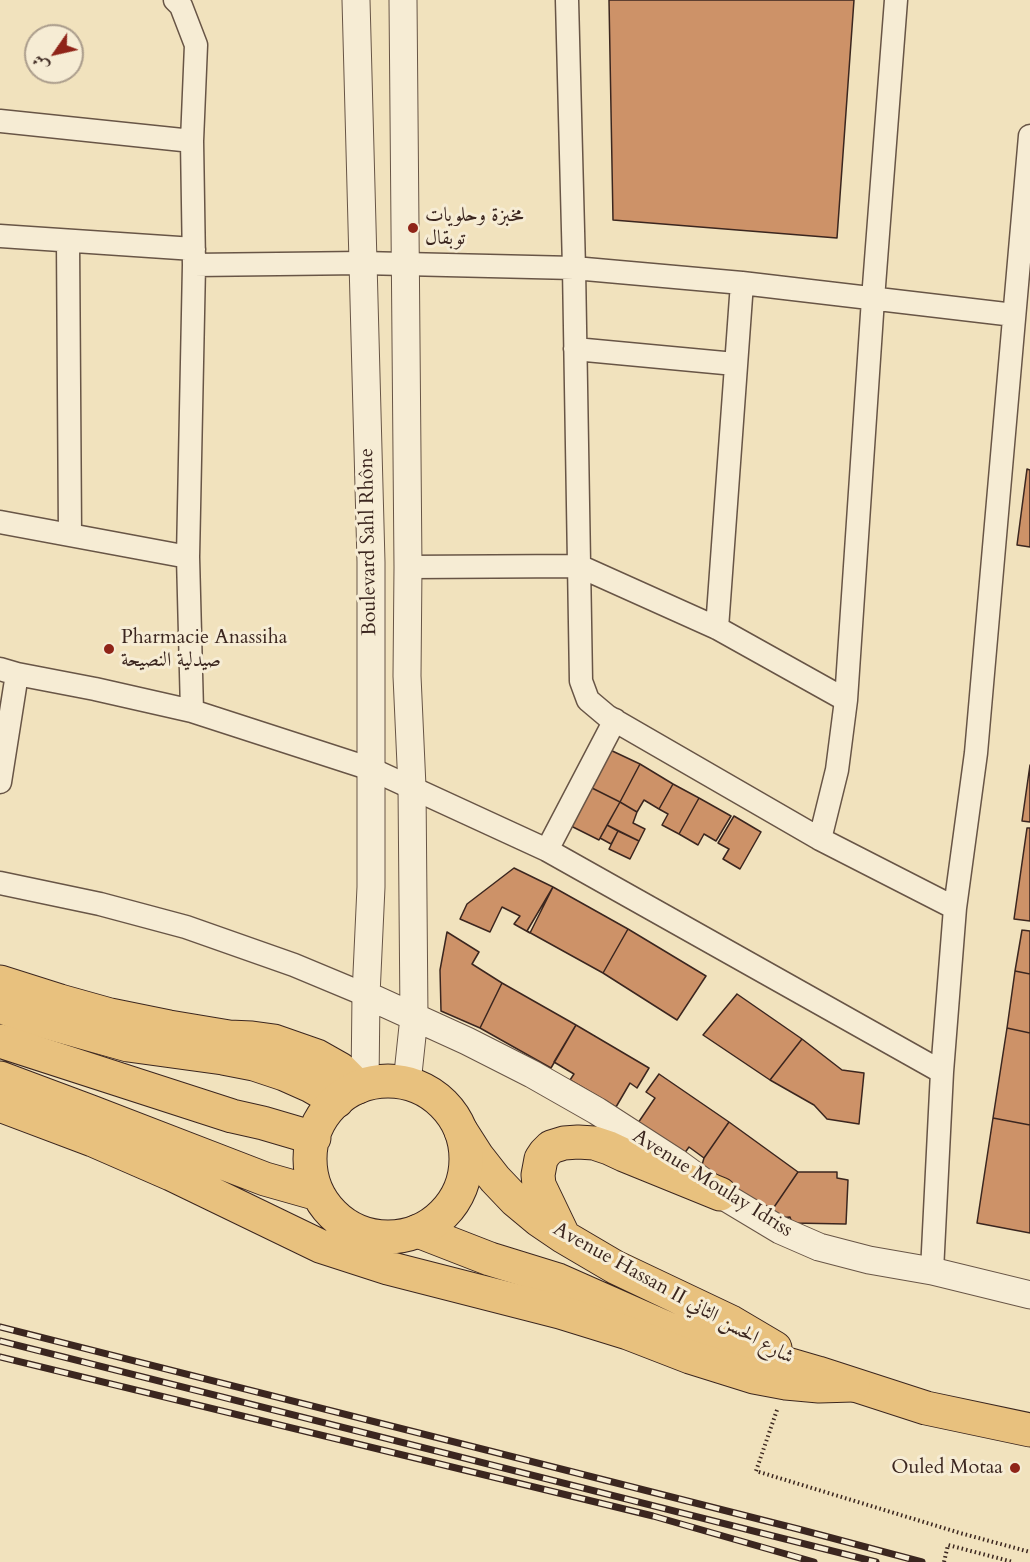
<!DOCTYPE html>
<meta charset="utf-8">
<style>
body{margin:0}
#map{position:relative;width:1030px;height:1562px;overflow:hidden;background:#f1e2bd;font-family:Cardo,Amiri,serif}
canvas{display:block}
.north{position:absolute;left:24px;top:24px;width:60px;height:60px;box-sizing:border-box;background:#f6ecd4;border:2px solid #ab9d8c;border-radius:50%;rotate:236deg;font-size:16px;font-weight:700;line-height:24px;text-align:center;color:#3b261f}
.north::after{content:'';display:block;margin:auto;width:21px;height:27px;background:#8f2418;clip-path:polygon(50% 0,100% 100%,50% 72%,0 100%)}
</style>
<div id="map">
<canvas width="1030" height="1562"></canvas>
<div class="north">ش</div>
</div>
<script>
const g = document.querySelector('canvas').getContext('2d');
g.lineJoin = 'round';
function fill(path, color) {
  g.fillStyle = color;
  g.fill(path, 'evenodd');
}
function poly(rows) {
  const path = new Path2D();
  for (const r of rows) {
    if (r.length === 3) {
      path.moveTo(r[0] + r[2], r[1]);
      path.arc(r[0], r[1], r[2], 0, 2 * Math.PI);
      continue;
    }
    path.moveTo(r[0], r[1]);
    for (let i = 2; i < r.length; i += 2) path.lineTo(r[i], r[i + 1]);
  }
  return path;
}
function trace(path, color, width, dash) {
  g.strokeStyle = color;
  g.lineWidth = width;
  g.lineCap = dash ? 'butt' : 'round';
  g.setLineDash(dash || []);
  g.stroke(path);
}
function write(font, color, halo, rows, align = 'center') {
  g.font = font + ' Cardo,Amiri,serif';
  g.lineWidth = 6;
  g.setLineDash([]);
  g.textBaseline = 'middle';
  g.strokeStyle = halo;
  g.fillStyle = color;
  for (const [text, x, y, turn = 0] of rows) {
    g.save();
    g.translate(x, y);
    g.rotate((+turn || 0) * Math.PI / 180);
    g.textAlign = isNaN(turn) ? turn : align;
    if (halo) g.strokeText(text, 0, 0);
    g.fillText(text, 0, 0);
    g.restore();
  }
}
const building = poly([
 [609,0,854,0,837,238,613,220,609,0],
 [1027,469,1030,470,1030,547,1017,545,1027,469],
 [606,748,640,764,620,802,588,786,606,748],
 [640,764,673,784,659,809,644,800,637,812,620,802,640,764],
 [1030,765,1030,822,1022,821,1030,765],
 [673,784,699,798,679,834,662,825,668,814,659,809,673,784],
 [588,786,620,802,599,840,569,825,588,786],
 [699,798,731,816,716,841,704,834,698,845,679,834,699,798],
 [620,802,637,812,633,823,645,829,639,841,607,825,620,802],
 [734,816,761,832,740,869,723,859,729,849,718,843,734,816],
 [607,825,618,831,611,844,600,838,607,825],
 [1027,828,1030,828,1030,921,1014,919,1027,828],
 [618,831,639,841,630,859,609,849,618,831],
 [514,868,553,887,530,933,514,924,520,916,502,907,490,932,460,919,467,904,514,868],
 [553,887,628,929,603,973,527,931,553,887],
 [628,929,706,976,677,1020,603,973,628,929],
 [1022,930,1030,931,1030,974,1015,971,1022,930],
 [447,932,479,952,472,964,502,983,480,1028,441,1011,440,970,447,932],
 [1015,971,1030,974,1030,1033,1007,1028,1015,971],
 [502,983,576,1025,551,1068,480,1028,502,983],
 [737,994,802,1039,770,1080,703,1035,737,994],
 [576,1025,649,1068,637,1088,630,1083,616,1107,570,1080,574,1074,554,1062,576,1025],
 [1007,1028,1030,1033,1030,1125,993,1118,1007,1028],
 [802,1039,842,1070,864,1073,859,1124,827,1119,814,1105,770,1080,802,1039],
 [659,1074,729,1122,704,1158,689,1147,684,1154,638,1123,655,1098,646,1092,659,1074],
 [993,1118,1030,1125,1030,1233,977,1223,993,1118],
 [729,1122,798,1172,770,1213,702,1165,704,1158,729,1122],
 [798,1172,837,1172,837,1178,848,1180,846,1224,792,1223,790,1217,778,1218,770,1213,798,1172]
]);
fill(building, '#cd9268');
trace(building, '#3b261f', 1.5);
const minor = poly([
 [175,0,181,6,196,45,192,141,194,265,188,557,192,711],
 [567,0,574,268,581,681,588,700,607,716,820,839,955,908],
 [0,121,192,141],
 [0,236,194,249],
 [68,241,70,534],
 [194,265,362,263,574,268,742,283,1014,315],
 [575,349,735,364],
 [0,522,188,557],
 [408,567,579,566,717,628,846,700],
 [717,628,742,283],
 [0,669,17,674,95,689,192,711,371,769,547,850,942,1072],
 [0,782,17,674],
 [820,839,837,770,846,700,873,299,896,0],
 [547,850,615,720],
 [0,883,100,904,186,927,294,965,366,995],
 [932,1271,942,1072,955,908,976,753,1030,136]
]);
const tertiary = poly([
 [356,0,371,562,371,887,366,995,365,1084],
 [403,0,408,567,407,676,412,787,414,1017,407,1083],
 [366,995,467,1041,532,1074,597,1111,676,1162,720,1194,780,1230,819,1247,869,1260,932,1271,1030,1295]
]);
const primary = poly([
 [0,982,60,1001,110,1015,169,1027,229,1037,252,1038,274,1041,317,1056,340,1069,358,1087],
 [0,1006,22,1015,128,1045,223,1058,254,1064,284,1074,311,1086,337,1101],
 [461,1131,477,1156,495,1179,515,1200,539,1220,564,1237,615,1267,731,1322,775,1348],
 [418,1231,490,1259,558,1280,671,1330,818,1373,926,1408,1030,1430],
 [562,1233,539,1185,538,1175,541,1159,545,1153,551,1147,564,1143,578,1142,594,1143,609,1148,624,1155,720,1194]
]);
const trunk = poly([
 [0,1041,232,1116,263,1123,314,1138],
 [0,1078,91,1112,265,1179,318,1194],
 [388,1159,78],
 [0,1105,93,1140,171,1174,320,1246,388,1268,560,1312,628,1333,690,1357,754,1377,786,1383,819,1386,853,1385]
]);
trace(minor, '#685546', 25);
trace(tertiary, '#685546', 29);
trace(primary, '#3b261f', 35);
trace(trunk, '#3b261f', 35);
trace(poly([
 [777,1410,756,1471,960,1533,1030,1552],
 [944,1562,948,1545,1013,1562]
]), '#3b261f', 4, [1.5, 3]);
trace(minor, '#f6ecd4', 22);
trace(tertiary, '#f6ecd4', 27);
trace(primary, '#e8c17e', 33);
trace(trunk, '#e8c17e', 33);
const rail = poly([
 [0,1327,798,1529,922,1562],
 [0,1341,876,1562],
 [0,1357,653,1516,814,1562]
]);
trace(rail, '#3b261f', 7);
trace(rail, '#f6ecd4', 4.5, [14]);
for (const [x, y, r, color] of [
 [413,228,6,"#8f2418"],
 [109,649,6,"#8f2418"],
 [1015,1468,6,"#8f2418"]
]) {
  const dot = new Path2D();
  dot.arc(x, y, r, 0, 2 * Math.PI);
  g.fillStyle = color;
  g.fill(dot);
  trace(dot, '#f6ecd4', 2);
}
write('20px', '#3b261f', '#f6ecd4', [
 ["مخبزة وحلويات",425,216],
 ["توبقال",425,239],
 ["Pharmacie Anassiha",121,638],
 ["صيدلية النصيحة",121,661],
 ["Ouled Motaa",1003,1468,"right"]
], 'left');
write('20px', '#3b261f', '#f6ecd4', [
 ["Boulevard Sahl Rhône",369,542,-91],
 ["Avenue Moulay Idriss",712,1184,32],
 ["Avenue Hassan II شارع الحسن الثاني",673,1294,29]
]);
</script>
